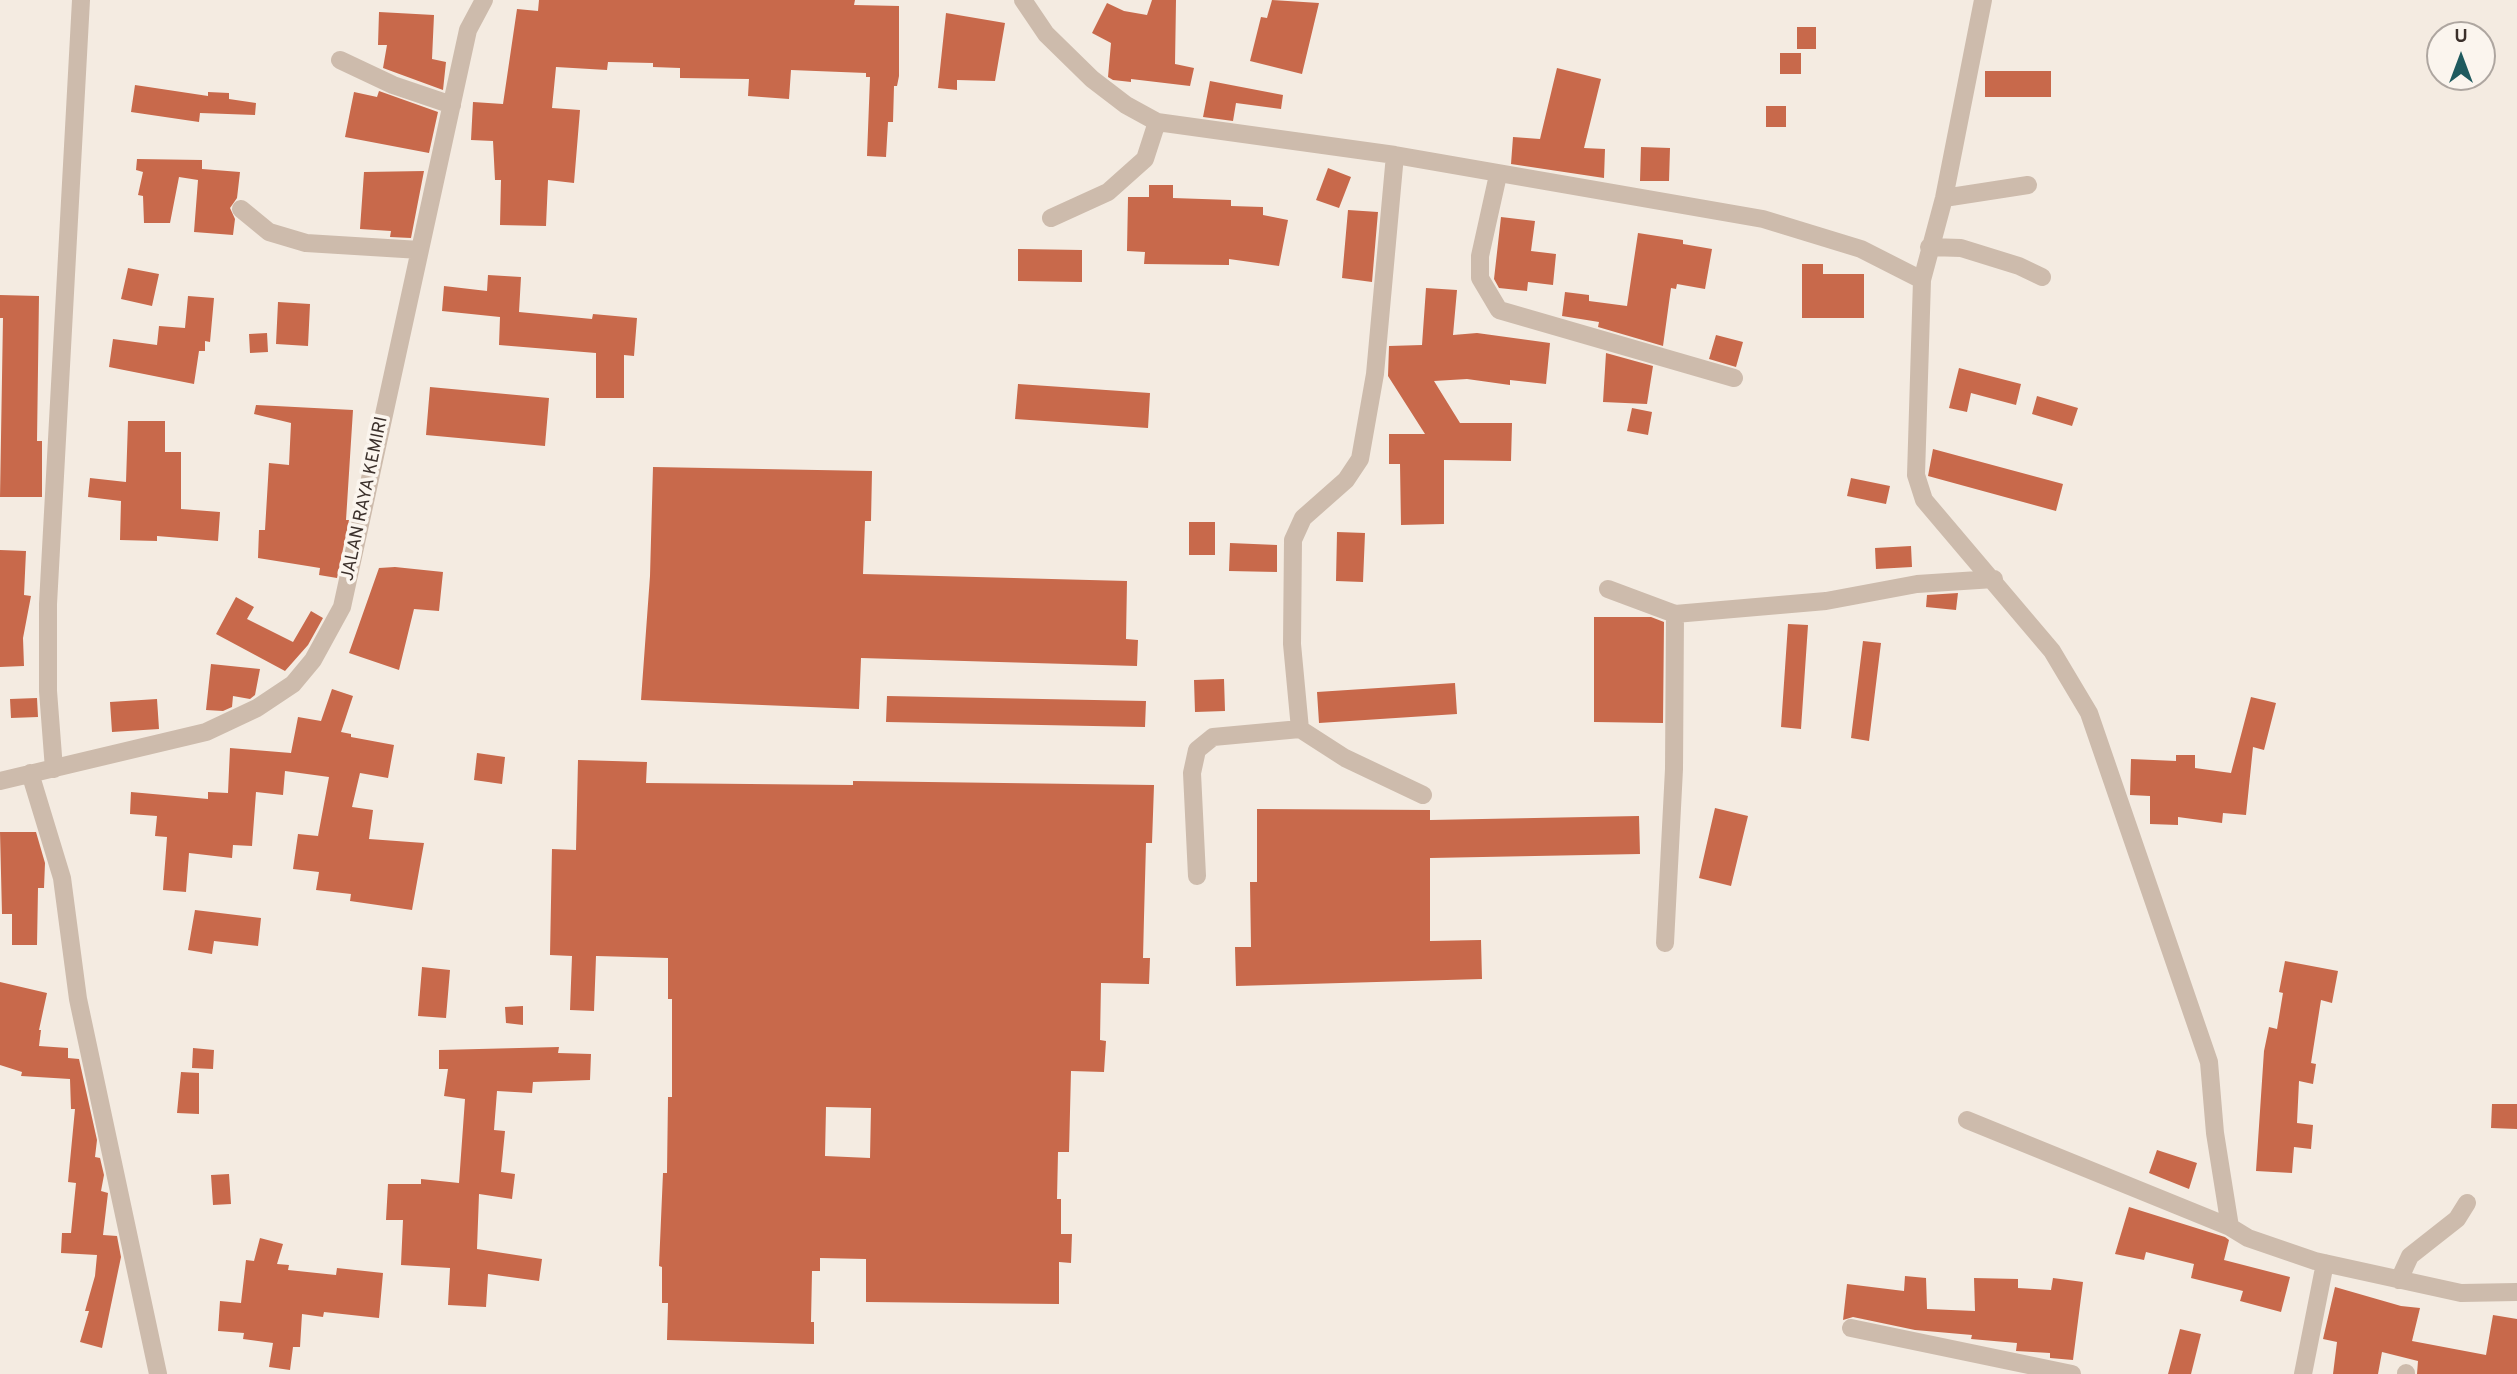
<!DOCTYPE html>
<style>
body{margin:0}
#map{position:relative;width:2517px;height:1374px;overflow:hidden;background:#f4ebe1;font-family:Overpass,sans-serif}
canvas{display:block}
.north{position:absolute;left:2426px;top:21px;width:70px;height:70px;box-sizing:border-box;background:#fbf5ee;border:2px solid #aea6a0;border-radius:50%;rotate:0deg;font-size:19px;font-weight:700;line-height:28px;text-align:center;color:#3b302b}
.north::after{content:'';display:block;margin:auto;width:24px;height:32px;background:#1f5a5e;clip-path:polygon(50% 0,100% 100%,50% 72%,0 100%)}
</style>
<div id="map">
<canvas width="2517" height="1374"></canvas>
<div class="north">U</div>
</div>
<script>
const g = document.querySelector('canvas').getContext('2d');
g.lineJoin = 'round';
function fill(path, color) {
  g.fillStyle = color;
  g.fill(path, 'evenodd');
}
function poly(rows) {
  const path = new Path2D();
  for (const r of rows) {
    path.moveTo(r[0], r[1]);
    for (let i = 2; i < r.length; i += 2) path.lineTo(r[i], r[i + 1]);
  }
  return path;
}
function trace(path, color, width, dash) {
  g.strokeStyle = color;
  g.lineWidth = width;
  g.lineCap = dash ? 'butt' : 'round';
  g.setLineDash(dash || []);
  g.stroke(path);
}
function write(font, color, halo, rows, align = 'center') {
  g.font = font + ' Overpass,sans-serif';
  g.lineWidth = 7;
  g.setLineDash([]);
  g.textBaseline = 'middle';
  g.strokeStyle = halo;
  g.fillStyle = color;
  for (const [text, x, y, turn = 0] of rows) {
    g.save();
    g.translate(x, y);
    g.rotate((+turn || 0) * Math.PI / 180);
    g.textAlign = isNaN(turn) ? turn : align;
    if (halo) g.strokeText(text, 0, 0);
    g.fillText(text, 0, 0);
    g.restore();
  }
}
fill(poly([
 [539,0,855,0,854,5,899,6,899,76,897,86,894,86,893,122,888,122,886,157,867,156,870,77,866,77,866,73,791,70,789,99,748,96,749,79,680,78,680,68,653,67,653,63,608,62,607,70,556,67,552,108,580,110,574,183,548,180,546,226,500,225,501,180,495,180,493,141,471,140,473,102,503,104,517,9,538,11],
 [1152,0,1176,0,1175,64,1194,68,1190,86,1131,79,1131,82,1113,80,1108,77,1111,43,1092,33,1107,3,1124,11,1147,15],
 [1272,0,1319,3,1302,74,1250,61,1261,17,1267,18],
 [379,12,434,15,432,59,446,62,443,90,383,68,387,45,378,45],
 [946,13,1005,23,995,81,957,80,957,90,938,88],
 [1797,27,1816,27,1816,49,1797,49],
 [1780,53,1801,53,1801,74,1780,74],
 [1557,68,1601,79,1584,148,1605,149,1604,178,1511,164,1513,137,1540,139],
 [1985,71,2051,71,2051,97,1985,97],
 [1210,81,1283,95,1281,109,1236,103,1233,121,1203,117],
 [135,85,208,96,208,92,229,93,229,99,256,103,255,115,200,113,199,122,131,112],
 [379,91,438,112,429,153,345,137,354,92,377,97],
 [1766,106,1786,106,1786,127,1766,127],
 [1641,147,1670,148,1669,181,1640,181],
 [137,159,202,160,202,169,240,172,237,198,230,208,235,219,233,235,194,232,198,180,179,177,170,223,144,223,143,196,138,195,143,172,136,170],
 [1328,168,1351,177,1339,208,1316,200],
 [424,171,411,238,390,237,391,231,360,229,364,172],
 [1149,185,1173,185,1173,198,1231,200,1231,206,1263,207,1263,215,1288,220,1279,266,1229,259,1229,265,1144,264,1145,252,1127,251,1128,197,1149,197],
 [1348,210,1378,212,1372,282,1342,278],
 [1501,217,1535,221,1531,251,1556,254,1553,285,1528,282,1527,291,1499,288,1494,279],
 [1638,233,1683,240,1683,244,1712,249,1705,289,1677,284,1676,289,1671,288,1663,346,1598,327,1599,322,1562,316,1565,292,1589,295,1589,301,1627,306],
 [1018,249,1082,250,1082,282,1018,281],
 [1802,264,1823,264,1823,274,1864,274,1864,318,1802,318],
 [128,268,159,274,152,306,121,299],
 [488,275,521,277,519,312,592,319,593,314,637,318,634,356,624,355,624,398,596,398,596,353,499,345,500,317,442,311,444,286,487,291],
 [1426,288,1457,290,1453,335,1477,333,1550,343,1546,384,1510,380,1510,385,1467,379,1434,381,1460,423,1512,423,1511,461,1444,460,1444,524,1401,525,1400,464,1389,464,1389,434,1425,434,1388,376,1389,346,1422,345],
 [0,295,39,296,37,441,42,441,42,497,0,497,3,318,0,318],
 [188,296,214,298,210,342,205,341,205,351,199,351,194,384,109,367,113,339,157,345,159,326,185,328],
 [278,302,310,304,308,346,276,344],
 [267,333,268,352,250,353,249,334],
 [1716,335,1743,342,1736,367,1709,359],
 [1606,353,1653,366,1647,404,1603,402],
 [1959,368,2021,384,2016,405,1971,393,1967,412,1949,408],
 [1018,384,1150,393,1148,428,1015,419],
 [430,387,549,398,545,446,426,435],
 [2037,396,2078,408,2072,426,2032,414],
 [256,405,353,410,346,520,349,520,337,578,319,575,320,568,258,558,259,530,265,530,269,463,289,465,291,423,254,414],
 [1632,408,1652,412,1648,435,1627,431],
 [128,421,165,421,165,452,181,452,181,509,220,512,218,541,157,536,157,541,120,540,121,501,88,497,90,478,126,482],
 [1933,449,2063,484,2056,511,1928,476],
 [653,467,872,471,871,521,865,521,863,574,1127,581,1126,639,1138,640,1137,666,861,658,859,709,641,700,650,576],
 [1851,478,1890,486,1886,504,1847,496],
 [1189,522,1215,522,1215,555,1189,555],
 [1337,532,1365,533,1363,582,1336,581],
 [1230,543,1277,545,1277,572,1229,571],
 [1911,546,1912,567,1876,569,1875,548],
 [0,550,26,551,24,595,31,596,23,638,24,666,0,667],
 [395,567,443,572,439,611,414,609,399,670,349,653,379,568],
 [1958,593,1956,610,1926,607,1927,595],
 [236,597,254,607,247,619,293,642,311,611,323,618,308,645,285,671,216,634],
 [1594,617,1651,617,1664,622,1663,723,1594,722],
 [1788,624,1808,625,1801,729,1781,727],
 [1863,641,1881,643,1869,741,1851,738],
 [211,664,260,669,255,695,250,699,233,696,232,707,223,711,206,710],
 [1224,679,1225,711,1195,712,1194,680],
 [1455,683,1457,714,1319,723,1317,692],
 [332,689,353,696,341,732,351,734,351,737,394,745,388,778,360,773,352,807,373,810,369,839,424,843,412,910,350,901,351,894,316,890,319,872,293,869,298,834,318,836,329,777,285,771,283,795,256,792,252,846,233,845,232,858,189,853,186,892,163,890,167,837,155,836,157,816,130,814,131,792,208,799,208,792,228,793,230,748,291,753,298,717,321,721],
 [887,696,1146,701,1145,727,886,722],
 [2251,697,2276,703,2264,750,2253,747,2246,815,2223,813,2222,823,2178,817,2178,825,2150,824,2150,796,2130,795,2131,759,2176,761,2176,755,2195,755,2195,768,2231,773],
 [37,698,38,717,11,718,10,699],
 [157,699,159,729,112,732,110,702],
 [477,753,505,757,502,784,474,780],
 [578,760,647,762,646,783,853,785,853,781,1154,785,1152,843,1146,843,1144,917,1143,958,1150,958,1149,984,1101,983,1100,1040,1106,1041,1104,1072,1071,1071,1069,1152,1058,1152,1057,1199,1061,1199,1061,1234,1072,1234,1071,1263,1059,1262,1059,1304,866,1302,866,1259,820,1258,820,1271,812,1271,811,1322,814,1322,814,1344,667,1340,668,1303,662,1303,662,1267,659,1266,663,1173,667,1173,668,1097,672,1097,672,999,668,999,668,958,596,956,594,1011,570,1010,572,956,550,955,552,849,576,850],
 [826,1107,871,1108,870,1158,825,1156],
 [1715,808,1748,816,1731,886,1699,878],
 [1257,809,1430,810,1430,820,1639,816,1640,854,1430,858,1430,941,1481,940,1482,979,1236,986,1235,947,1251,947,1250,882,1257,882],
 [0,832,36,832,45,863,44,888,38,888,37,945,12,945,12,914,2,914],
 [195,910,261,918,258,946,214,941,212,954,188,950],
 [2285,961,2338,971,2332,1003,2321,1000,2311,1063,2316,1064,2313,1084,2299,1081,2297,1123,2313,1125,2311,1149,2294,1147,2292,1173,2256,1171,2264,1051,2269,1027,2277,1029,2283,993,2279,992],
 [422,967,450,970,446,1018,418,1016],
 [0,982,47,993,39,1030,41,1030,39,1046,68,1048,68,1058,79,1059,97,1140,95,1157,100,1158,104,1175,101,1191,108,1193,103,1235,117,1236,121,1257,102,1348,80,1342,89,1311,85,1311,95,1276,97,1255,61,1253,62,1233,71,1233,76,1183,68,1182,75,1109,71,1109,70,1079,21,1076,22,1072,0,1065],
 [523,1006,523,1025,506,1023,505,1007],
 [559,1047,558,1053,591,1054,590,1080,533,1082,532,1093,497,1091,494,1130,505,1131,501,1172,515,1174,512,1199,479,1194,477,1249,542,1259,539,1281,488,1274,486,1307,448,1305,450,1268,401,1265,403,1220,386,1220,388,1184,421,1184,421,1179,459,1183,465,1099,444,1096,448,1069,439,1069,439,1050],
 [193,1048,214,1050,213,1069,192,1068],
 [181,1072,199,1073,199,1114,177,1113],
 [2492,1104,2517,1104,2517,1129,2491,1128],
 [2157,1150,2197,1163,2189,1189,2149,1173],
 [229,1174,231,1204,213,1205,211,1175],
 [2129,1207,2225,1237,2229,1240,2224,1260,2290,1277,2281,1312,2240,1301,2243,1291,2191,1278,2194,1264,2146,1252,2144,1260,2115,1254],
 [260,1238,283,1244,277,1264,289,1265,288,1270,336,1275,337,1268,383,1273,379,1318,324,1312,323,1317,302,1314,300,1347,293,1347,290,1370,269,1367,273,1343,243,1339,244,1333,218,1331,220,1301,241,1303,246,1260,254,1261],
 [1905,1276,1926,1278,1927,1309,1975,1311,1974,1278,2018,1279,2018,1288,2051,1290,2053,1278,2083,1282,2073,1360,2050,1358,2050,1353,2016,1351,2017,1343,1971,1339,1972,1335,1915,1330,1853,1317,1843,1320,1847,1284,1904,1291],
 [2335,1287,2401,1306,2420,1308,2412,1341,2486,1355,2493,1315,2517,1319,2517,1374,2417,1374,2418,1361,2382,1352,2378,1374,2333,1374,2337,1342,2323,1339],
 [2180,1329,2201,1334,2191,1374,2168,1374]
]), '#c8694b');
trace(poly([
 [1023,0,1046,34,1092,79,1126,105,1157,122,1395,155,1763,219,1861,249,1922,280],
 [1983,0,1944,198,1922,280,1916,475,1924,500,2052,651,2089,713,2209,1062,2215,1133,2230,1227,2248,1238,2315,1261,2461,1293,2517,1292],
 [340,60,393,85,452,105],
 [1498,175,1480,256,1480,278,1499,310,1734,378],
 [1944,198,2028,185],
 [241,209,269,232,306,243,420,250],
 [1051,218,1108,192,1145,159,1157,122],
 [1929,247,1961,248,2019,266,2042,277],
 [1608,589,1675,614,1826,601,1917,584,1994,579],
 [1300,729,1345,758,1423,795],
 [54,769,48,691,48,604,81,0],
 [30,773,62,878,78,999,158,1374],
 [0,781,206,732,257,708,293,684,313,660,342,607,468,30,484,0],
 [1197,876,1192,773,1197,750,1213,737,1300,729,1292,644,1293,540,1303,518,1346,480,1360,459,1375,374,1395,155],
 [1665,943,1674,769,1675,614],
 [1967,1120,2230,1227],
 [2399,1280,2410,1256,2457,1219,2467,1203],
 [1851,1328,2072,1374],
 [2303,1374,2325,1263],
 [2406,1374,2406,1373]
]), '#cdbbac', 18);
write('18px', '#3b302b', '#fbf5ee', [
 ["JALAN RAYA KEMIRI",366,499,-78]
]);
</script>
